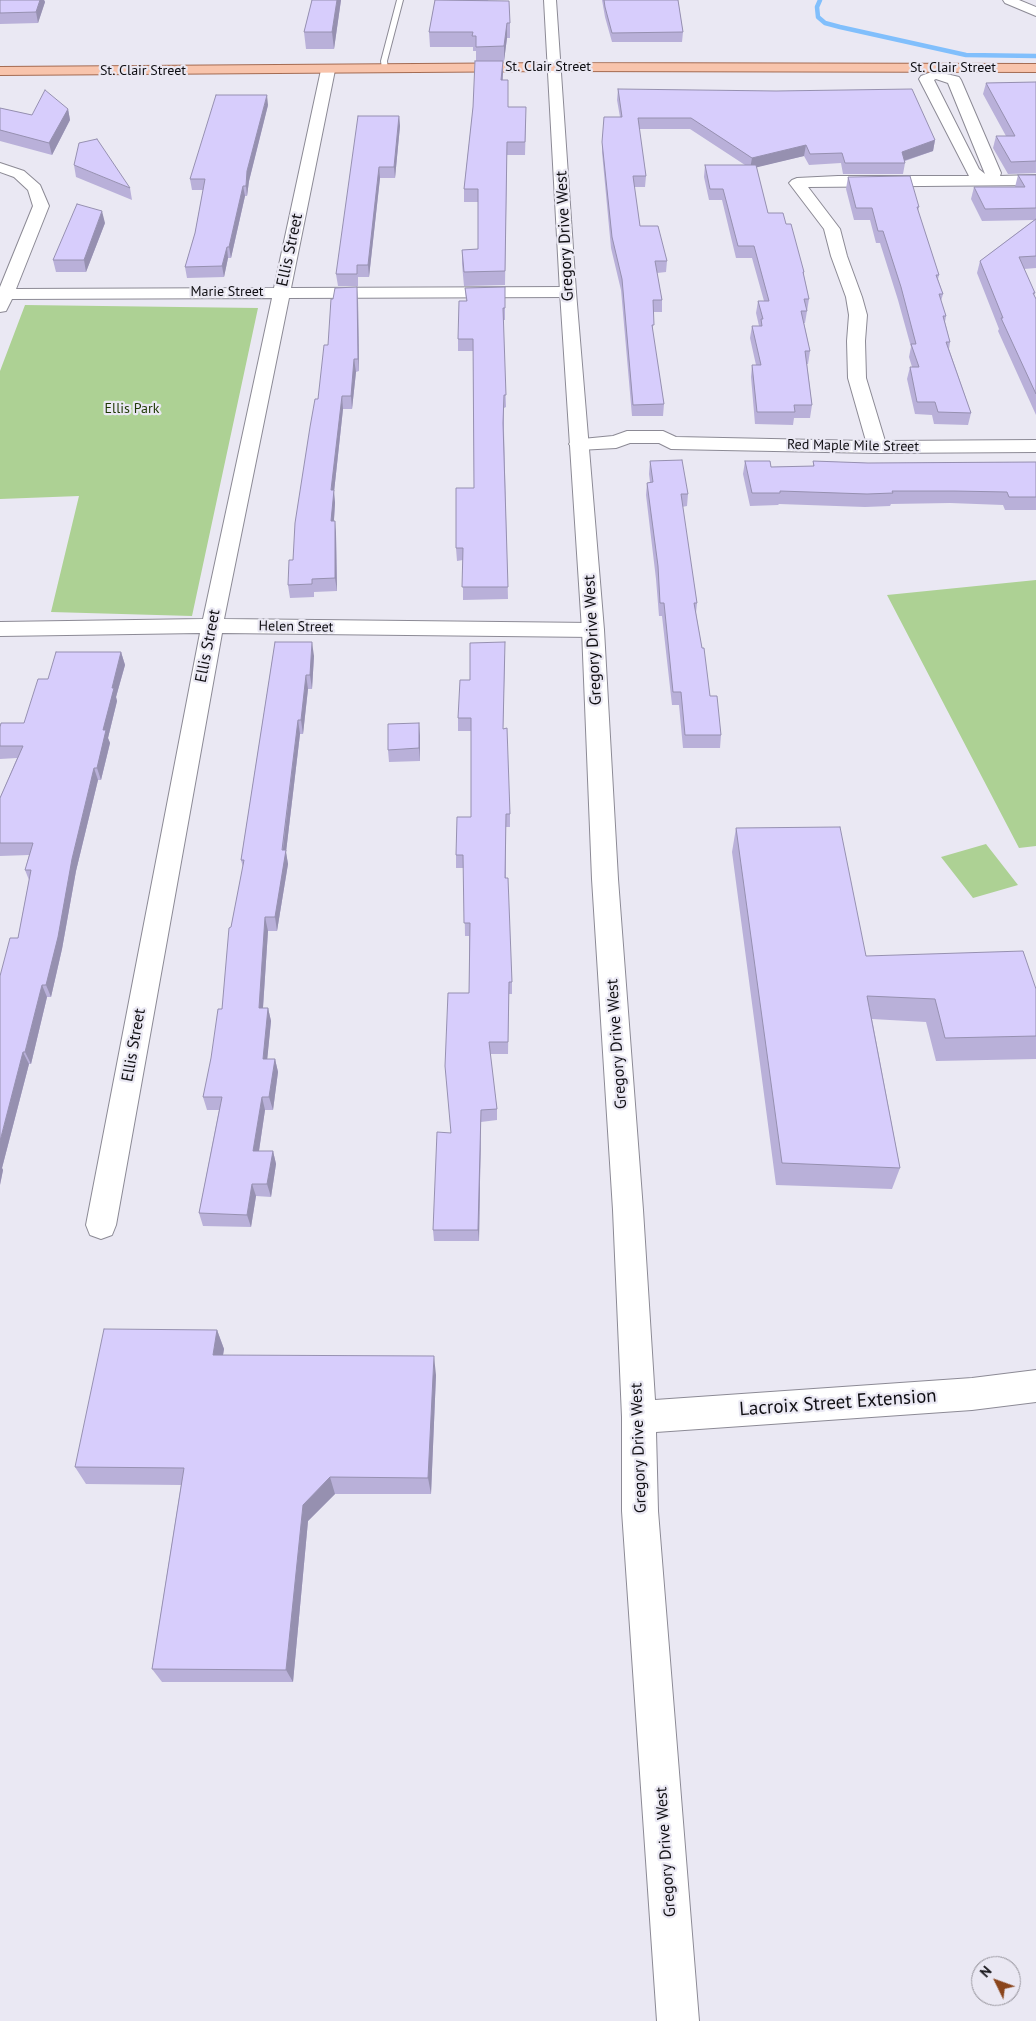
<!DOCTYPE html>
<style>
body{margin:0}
#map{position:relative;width:1036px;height:2021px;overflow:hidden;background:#eae8f3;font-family:"PT Sans",sans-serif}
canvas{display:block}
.north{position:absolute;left:971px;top:1956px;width:50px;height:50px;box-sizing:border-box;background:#eae8f3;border:1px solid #939199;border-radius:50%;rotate:312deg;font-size:14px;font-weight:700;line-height:20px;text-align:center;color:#100f13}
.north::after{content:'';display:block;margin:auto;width:18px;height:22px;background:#8a451c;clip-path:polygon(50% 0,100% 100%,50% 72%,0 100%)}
</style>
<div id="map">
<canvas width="1036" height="2021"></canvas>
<div class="north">N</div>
</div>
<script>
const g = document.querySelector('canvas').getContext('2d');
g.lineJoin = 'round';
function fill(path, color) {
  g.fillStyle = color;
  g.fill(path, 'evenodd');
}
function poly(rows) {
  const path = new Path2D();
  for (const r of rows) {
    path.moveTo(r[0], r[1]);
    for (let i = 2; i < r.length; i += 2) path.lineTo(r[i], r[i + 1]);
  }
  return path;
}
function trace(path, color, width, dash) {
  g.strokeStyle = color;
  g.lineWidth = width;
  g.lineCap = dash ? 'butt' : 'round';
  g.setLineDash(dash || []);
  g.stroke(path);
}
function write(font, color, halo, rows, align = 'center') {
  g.font = font + ' "PT Sans",sans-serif';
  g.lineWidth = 4.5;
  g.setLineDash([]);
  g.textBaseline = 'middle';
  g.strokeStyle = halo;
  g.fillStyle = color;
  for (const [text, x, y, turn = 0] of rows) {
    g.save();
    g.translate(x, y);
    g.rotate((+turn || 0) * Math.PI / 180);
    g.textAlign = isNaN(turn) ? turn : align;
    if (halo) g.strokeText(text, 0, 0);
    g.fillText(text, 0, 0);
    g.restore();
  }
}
fill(poly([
 [25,305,258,308,192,616,51,612,79,496,0,499,0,371],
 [1036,580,1036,846,1019,848,887,595],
 [986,844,1018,885,973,898,941,857]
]), '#add194');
trace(poly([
 [820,0,817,7,818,17,825,23,840,27,966,55,1036,56]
]), '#81bffc', 4.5);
const service = poly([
 [397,0,403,0,387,61,388,69,385,71,382,69,381,61,397,0]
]);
const minor = poly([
 [1003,0,1019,0,1036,7,1036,16,1005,3,1003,0],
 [328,66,335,70,291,288,568,287,574,288,576,292,574,296,568,297,289,298,224,619,593,623,601,625,604,630,601,635,593,637,222,633,116,1225,112,1235,101,1239,90,1235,86,1225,200,633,0,636,0,622,203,619,272,298,12,299,6,311,0,312,0,287,33,206,28,190,14,177,0,172,0,163,24,171,40,185,49,206,16,289,274,288,321,70,328,66],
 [934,71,959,77,961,80,1001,173,1000,176,1036,175,1036,185,808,187,840,229,847,256,862,297,867,315,865,341,866,378,885,441,1036,440,1036,452,877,453,671,449,659,443,630,443,616,448,579,450,572,448,569,444,572,440,613,436,627,431,663,431,676,437,866,441,848,378,847,341,849,315,846,297,831,256,824,229,789,183,792,180,797,178,838,176,969,176,919,79,921,76,934,71],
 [936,79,948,83,985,174,979,169,934,80,936,79]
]);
const tertiary = poly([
 [544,0,556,0,576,292,604,630,618,879,643,1210,655,1400,972,1378,1036,1370,1036,1402,972,1410,656,1432,658,1511,699,2021,657,2021,622,1511,622,1417,613,1210,592,879,582,630,560,292,544,0]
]);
const primary = poly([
 [555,63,1036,64,1036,72,555,71,0,75,0,67,555,63]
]);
trace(service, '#8c8a95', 2);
trace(minor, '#8c8a95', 2);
trace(tertiary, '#8c8a95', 2);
trace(primary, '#a46b52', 2);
fill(service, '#fff');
fill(minor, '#fff');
fill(tertiary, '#fff');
fill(primary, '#f8c4ac');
fill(poly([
 [0,0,44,0,45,2,38,23,0,24],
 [312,0,341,0,334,49,306,49,304,32],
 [435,0,488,0,488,1,510,23,510,38,507,38,504,61,503,62,503,80,508,107,526,120,525,155,507,155,505,285,464,286,462,264,462,250,478,249,478,202,464,202,464,189,473,107,476,61,476,51,473,51,473,47,430,47,429,32],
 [602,0,678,0,683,32,682,42,612,42,605,17],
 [1036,82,1036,173,1008,174,993,148,996,136,1006,136,983,94,986,83],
 [618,89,935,140,933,151,905,161,905,163,903,174,843,174,841,163,809,165,804,156,756,167,768,213,786,224,804,272,804,276,809,299,805,323,804,323,810,351,808,364,807,364,812,405,810,418,794,418,793,425,755,424,751,377,752,365,756,365,750,338,752,326,759,326,756,313,758,301,764,301,752,258,736,258,722,200,709,200,704,177,705,165,745,165,690,129,639,129,646,176,645,187,634,187,640,226,667,261,666,272,657,273,662,300,662,312,653,312,653,334,664,404,663,416,632,416,621,290,611,248,602,152,604,117,620,117,617,100],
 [268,105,249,181,247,196,245,196,231,258,228,258,224,277,187,278,185,267,195,233,203,190,192,190,190,179],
 [0,108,32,115,68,109,70,120,52,155,0,141],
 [399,116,400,126,395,178,380,178,369,277,358,277,358,286,338,286,336,274],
 [74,165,130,188,132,200,76,177],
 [1018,175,1036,175,1036,268,1024,269,1035,293,1034,295,1036,299,1036,415,998,331,999,329,977,273,980,261,1034,220,982,221,971,199,974,187,1015,187],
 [848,177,919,207,918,211,939,275,938,279,943,294,941,301,946,316,945,322,950,342,949,349,971,413,968,425,934,424,932,415,915,414,907,379,910,367,912,367,909,357,911,347,898,300,880,243,876,243,870,220,854,220,846,189],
 [105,223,86,272,56,272,53,260],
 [505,287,505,320,503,320,506,407,504,408,504,431,508,599,463,600,463,560,457,561,456,548,474,488,473,351,458,351,458,339,466,301,465,288],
 [358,300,359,371,356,372,352,409,343,409,334,492,335,503,334,521,336,534,337,591,314,592,314,597,290,598,288,585,293,560,318,399],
 [650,461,688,494,687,506,682,507,697,603,696,613,710,696,721,735,720,748,683,748,679,705,672,705,662,616,659,616,656,579,646,495,647,483,650,482,649,474],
 [745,461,771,467,813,466,813,461,868,463,1036,462,1036,510,1005,510,1003,505,950,503,891,504,890,506,865,507,779,504,778,505,750,506,743,474],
 [275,642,314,656,312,689,308,689,303,734,300,734,286,852,288,864,277,931,268,931,263,1008,268,1008,271,1021,267,1059,275,1059,278,1072,273,1110,265,1110,259,1151,273,1151,276,1164,271,1197,256,1196,251,1227,203,1226,199,1213,219,1110,207,1110,203,1097,222,1009,231,927,243,867,241,860],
 [121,652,125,665,116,697,117,701,108,738,110,743,101,780,98,780,76,871,62,949,51,997,47,997,31,1064,29,1064,2,1168,3,1170,0,1185,18,938,29,880,25,870,29,855,0,856,0,798,17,758,0,759,0,727,24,723,48,679],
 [505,655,503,729,510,814,510,827,506,827,506,878,512,982,512,994,509,994,508,1054,490,1054,497,1109,497,1120,481,1122,479,1241,434,1241,433,1230,451,1133,469,993,469,936,465,936,464,868,456,868,456,855,471,817,471,731,458,731,458,718,470,680],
 [420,736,420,761,389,762,388,750],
 [736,828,866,956,1036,989,1036,1059,936,1061,926,1022,872,1019,900,1168,892,1189,776,1185,732,852],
 [217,1330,224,1349,223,1355,436,1375,431,1494,335,1494,308,1521,293,1682,162,1682,152,1669,181,1485,86,1484,75,1467]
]), '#b9b0d9');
fill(poly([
 [40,0,44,0,45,2,38,23,36,12],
 [337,0,341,0,334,49,332,32],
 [507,23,507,38,504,61,504,46],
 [503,61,503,73,501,93,501,80],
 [267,95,268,105,249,181,247,196,246,186,247,171],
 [68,109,70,120,52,155,49,143],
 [399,116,400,126,395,178,394,167],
 [935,140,933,151,900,162,902,152],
 [806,145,804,156,750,169,752,158],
 [379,167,380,178,369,277,368,265],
 [243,186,245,196,231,258,229,247],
 [102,211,105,223,86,272,84,260],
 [227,247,228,258,224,277,222,266],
 [357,287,358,300,359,371,358,359],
 [354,359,356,372,352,409,351,396],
 [342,396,343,409,334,492,335,503,333,534,331,521,331,490],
 [335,521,336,534,337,591,335,578],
 [312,642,314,656,312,689,310,675],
 [121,652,125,665,116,697,117,701,108,738,110,743,101,780,97,768,103,730,112,688],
 [306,675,308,689,303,734,301,720],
 [298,720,300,734,286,852,288,864,277,931,275,917],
 [419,723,420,736,420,761,419,748],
 [94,768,98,780,76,871,62,949,51,997,46,985,72,859],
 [265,917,268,931,262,1022,259,1008],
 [42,985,47,997,31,1064,25,1052],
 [268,1008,271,1021,266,1072,263,1059],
 [23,1052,29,1064,2,1168,3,1170,0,1185,0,1141],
 [275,1059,278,1072,273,1110,269,1097],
 [262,1097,265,1110,257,1164,253,1151],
 [481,1110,481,1122,479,1241,478,1230],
 [273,1151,276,1164,271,1197,267,1184],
 [252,1184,256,1196,251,1227,247,1215],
 [217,1330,224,1349,220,1373,213,1355],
 [434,1356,436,1375,431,1494,428,1478],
 [330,1477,335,1494,308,1521,293,1682,286,1670,303,1505]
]), '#9690b0');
const building = poly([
 [0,0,40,0,36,12,0,13,0,0],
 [312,0,337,0,332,32,304,32,312,0],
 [435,0,509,1,510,23,507,23,504,46,476,47,476,36,472,36,473,32,429,32,435,0],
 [604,0,678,0,683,32,612,33,605,7,604,0],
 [475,61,503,61,501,80,508,80,508,107,526,107,525,142,507,142,505,271,464,272,462,250,478,249,478,189,464,189,473,107,475,61],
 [1036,82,1036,161,1011,162,996,136,1015,136,986,83,1036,82],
 [618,89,776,91,912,89,935,140,902,152,905,163,845,163,842,153,810,154,806,145,752,158,691,118,638,118,646,176,633,176,640,226,658,226,667,261,655,261,662,300,653,300,654,325,652,325,664,404,633,405,622,279,612,237,602,142,604,117,622,117,618,89],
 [45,90,68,109,49,143,0,130,0,108,32,115,45,90],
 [216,95,267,95,247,171,246,186,243,186,229,247,227,247,222,266,185,267,195,233,205,179,190,179,216,95],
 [358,116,399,116,394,167,379,167,368,265,357,265,357,274,336,274,358,116],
 [97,139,130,188,74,165,79,143,97,139],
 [705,165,756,165,768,213,783,213,786,224,791,224,804,272,803,272,809,299,804,299,807,311,801,311,810,351,805,351,812,405,794,405,795,412,757,412,752,365,761,365,752,326,762,326,761,319,763,319,758,301,769,301,754,246,738,246,723,189,710,189,705,165],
 [1018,175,1036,175,1036,208,985,209,974,187,1025,187,1018,175],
 [910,176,919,207,917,207,939,275,936,275,943,294,939,294,946,316,943,316,950,342,946,342,971,413,938,412,935,402,917,402,910,367,919,367,911,344,916,344,901,287,883,231,878,231,872,208,856,208,848,177,910,176],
 [77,204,102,211,84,260,53,260,77,204],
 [1036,219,1036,256,1019,257,1035,293,1033,293,1036,299,1036,394,1001,318,1003,318,980,261,1036,219],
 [357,287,358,359,354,359,351,396,342,396,331,490,334,490,331,521,335,521,335,578,312,579,312,584,288,585,289,560,293,560,295,523,310,427,315,399,318,399,324,345,328,345,331,299,333,299,335,288,357,287],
 [505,287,505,308,503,308,506,395,504,395,503,423,508,587,462,587,463,548,456,548,456,488,474,488,473,339,458,339,459,301,467,301,465,288,505,287],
 [682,460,688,494,681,494,697,603,694,603,702,648,704,648,710,696,717,696,721,735,685,735,681,692,673,692,664,603,660,603,658,566,647,483,653,482,650,461,682,460],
 [745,461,770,461,771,467,814,466,813,461,868,463,1036,462,1036,497,1009,497,1007,492,954,491,892,491,893,493,867,494,780,491,780,493,752,493,745,461],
 [275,642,312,642,310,675,306,675,301,720,298,720,282,850,286,850,275,917,265,917,259,1008,268,1008,263,1059,275,1059,269,1097,262,1097,253,1151,273,1151,267,1184,252,1184,247,1215,199,1213,222,1097,203,1097,211,1058,218,1009,222,1009,229,928,231,927,244,860,241,860,275,642],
 [505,642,503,729,507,728,510,814,506,814,505,878,508,878,512,982,509,982,508,1042,489,1042,497,1109,481,1110,478,1230,433,1230,437,1132,451,1133,445,1066,448,993,469,993,470,923,464,923,463,855,456,855,457,817,471,817,471,718,458,718,460,680,470,680,470,643,505,642],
 [56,652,121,652,112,688,114,688,103,730,106,730,97,768,94,768,72,859,58,937,46,985,42,985,25,1052,23,1052,0,1141,0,976,10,938,18,938,31,870,25,870,33,843,0,843,0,798,23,746,0,746,0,727,1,723,24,723,38,679,48,679,56,652],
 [419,723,419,748,388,750,388,724,419,723],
 [840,827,866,956,1023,951,1036,989,1036,1036,945,1038,935,999,867,996,900,1168,782,1163,736,828,840,827],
 [104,1329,217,1330,213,1355,434,1356,428,1478,330,1477,303,1505,286,1670,152,1669,184,1468,75,1467,104,1329]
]);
fill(building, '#d7cdfc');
trace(building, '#9690b0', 1);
write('14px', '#100f13', '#eae8f3', [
 ["St. Clair Street",548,67],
 ["St. Clair Street",953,68],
 ["St. Clair Street",143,71],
 ["Marie Street",227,292],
 ["Red Maple Mile Street",853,446,1],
 ["Helen Street",296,627,1]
]);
write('14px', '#1d3703', '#eae8f3', [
 ["Ellis Park",132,409]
]);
write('16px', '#100f13', '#eae8f3', [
 ["Gregory Drive West",565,236,-93],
 ["Ellis Street",290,250,-78],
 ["Gregory Drive West",593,640,-93],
 ["Ellis Street",208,646,-79],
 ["Gregory Drive West",617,1044,-94],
 ["Ellis Street",134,1045,-80],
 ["Gregory Drive West",639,1448,-92],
 ["Gregory Drive West",666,1852,-94]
]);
write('19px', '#100f13', '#eae8f3', [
 ["Lacroix Street Extension",838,1403,-4]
]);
</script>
